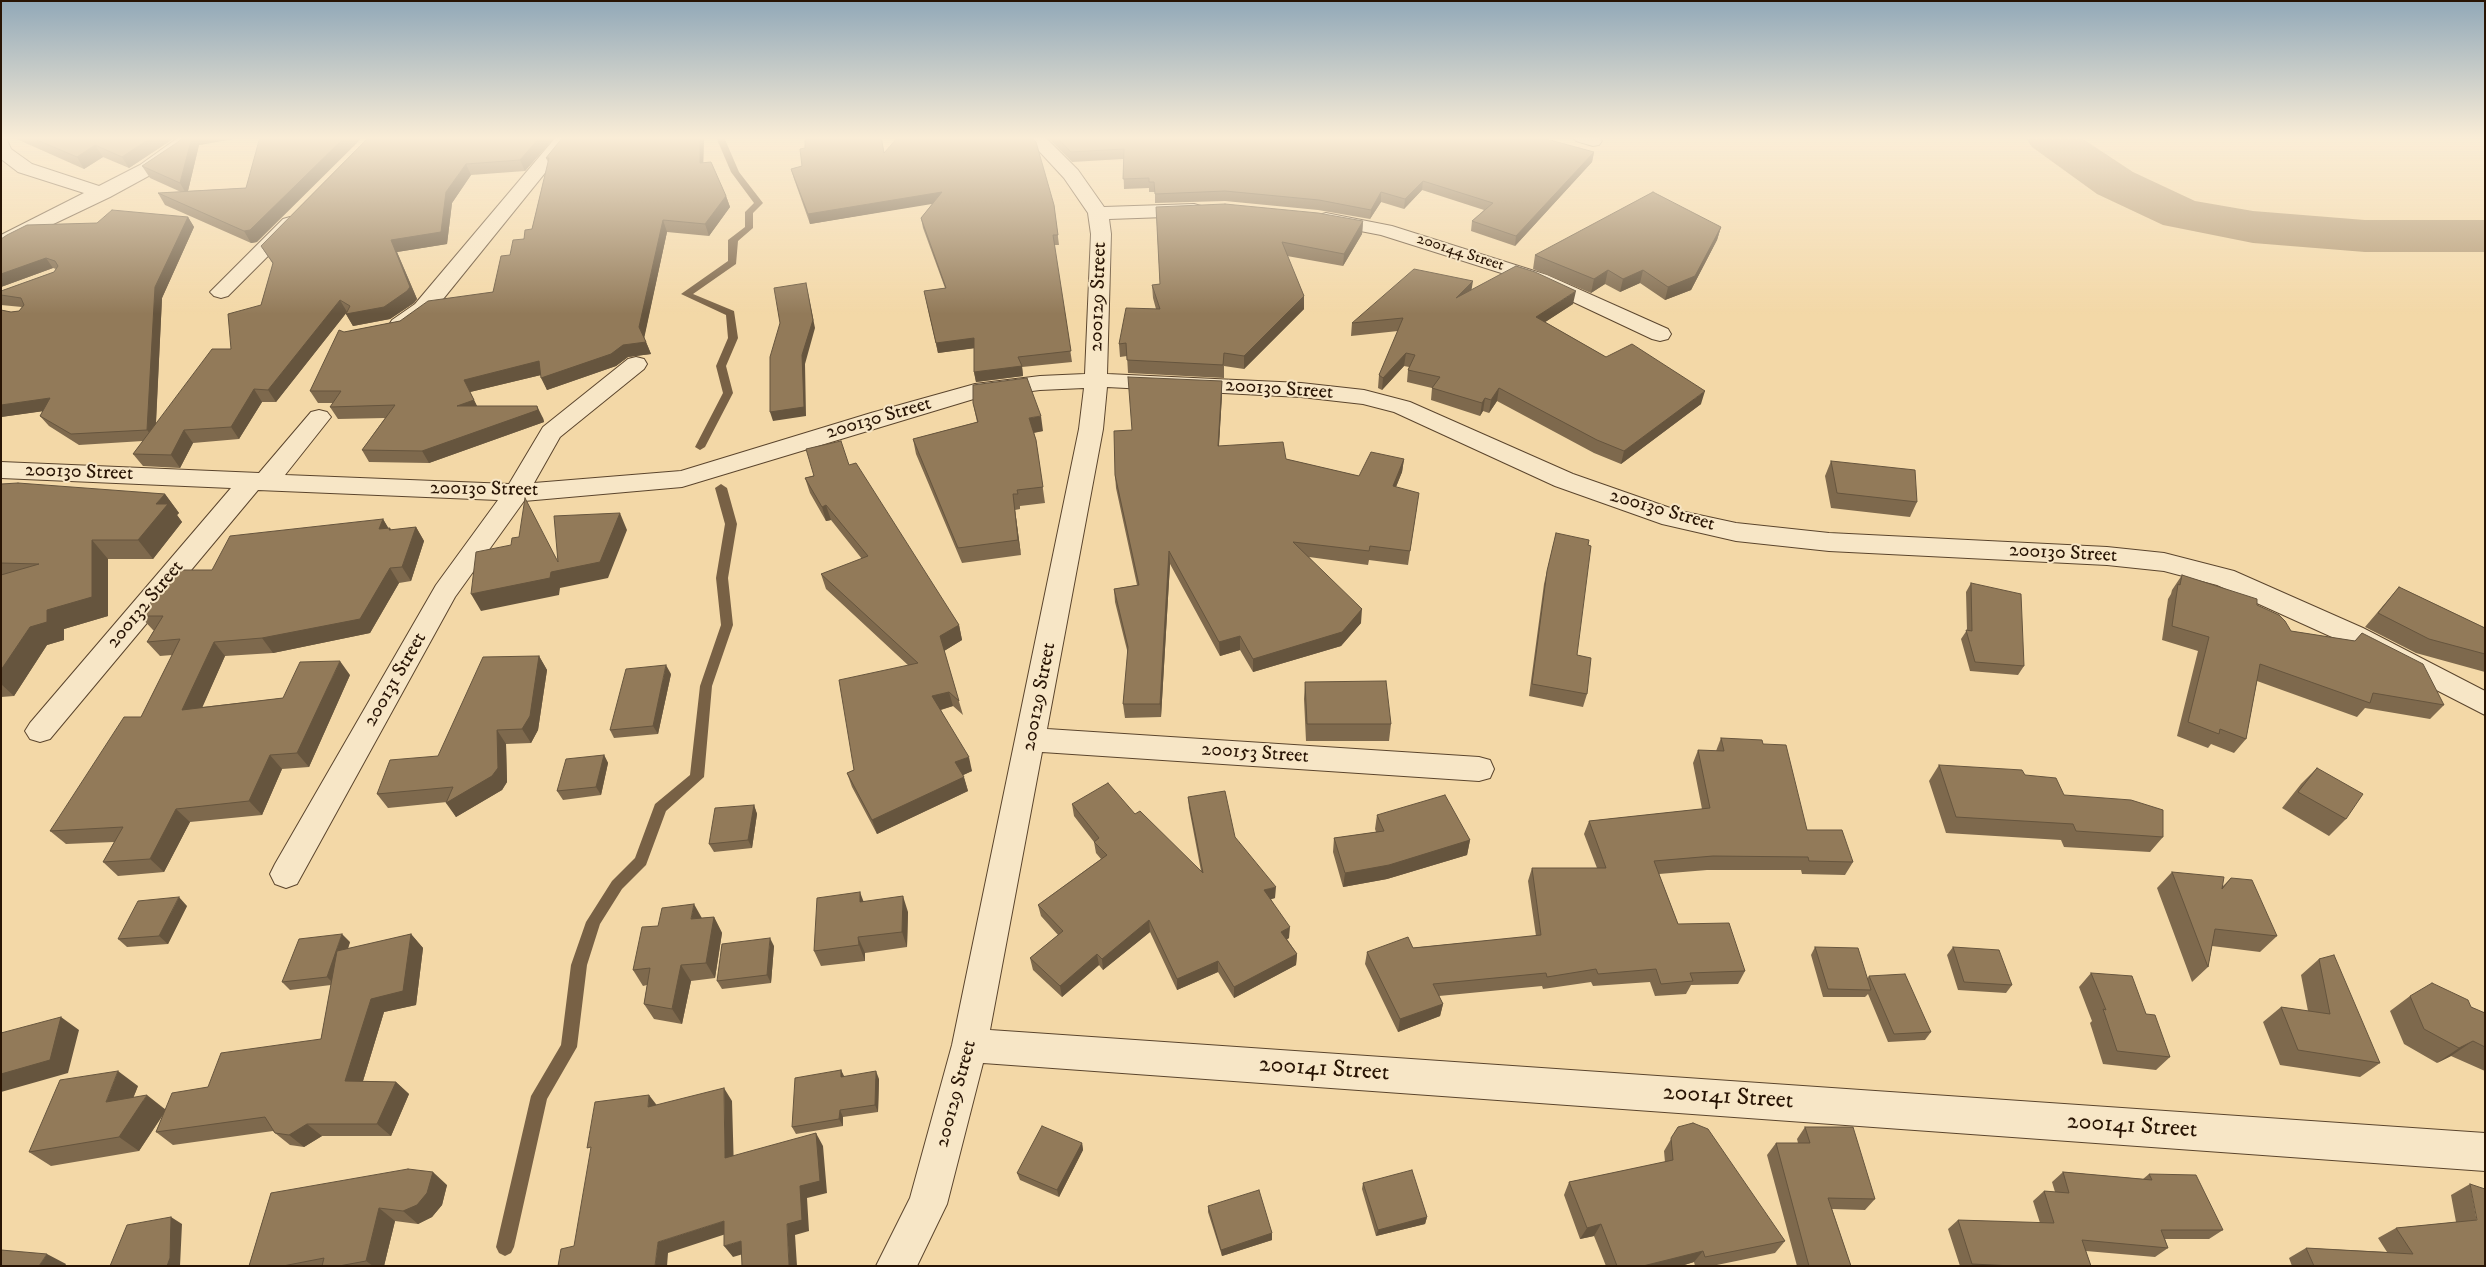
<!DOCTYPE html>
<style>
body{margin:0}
#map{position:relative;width:2486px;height:1267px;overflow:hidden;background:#f3d8a7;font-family:"IM FELL DW Pica",serif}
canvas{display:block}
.frame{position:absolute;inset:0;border:2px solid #281404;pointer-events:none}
</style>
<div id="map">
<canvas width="2486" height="1267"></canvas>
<div class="frame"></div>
</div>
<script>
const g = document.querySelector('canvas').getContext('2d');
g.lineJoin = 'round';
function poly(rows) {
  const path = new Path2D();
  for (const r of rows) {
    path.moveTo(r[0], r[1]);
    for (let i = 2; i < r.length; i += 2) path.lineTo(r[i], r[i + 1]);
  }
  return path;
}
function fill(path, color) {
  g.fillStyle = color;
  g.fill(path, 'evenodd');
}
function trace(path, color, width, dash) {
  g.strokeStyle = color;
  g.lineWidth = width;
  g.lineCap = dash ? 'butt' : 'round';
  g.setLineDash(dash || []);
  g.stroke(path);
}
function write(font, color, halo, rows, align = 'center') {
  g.font = font + ' "IM FELL DW Pica",serif';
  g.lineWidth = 4;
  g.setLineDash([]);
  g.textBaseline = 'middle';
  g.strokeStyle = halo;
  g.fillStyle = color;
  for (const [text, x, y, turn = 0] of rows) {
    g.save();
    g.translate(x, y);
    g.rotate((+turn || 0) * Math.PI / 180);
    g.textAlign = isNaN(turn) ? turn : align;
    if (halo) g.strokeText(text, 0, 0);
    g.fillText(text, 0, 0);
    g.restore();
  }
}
fill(poly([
 [716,137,724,137,739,172,763,203,753,213,753,228,738,241,736,264,693,294,734,311,738,338,726,366,733,393,705,447,700,450,695,447,723,393,716,366,728,338,726,315,681,294,728,261,728,240,745,227,745,212,754,203,731,172,716,137],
 [721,484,727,488,737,524,728,578,733,625,712,686,704,777,666,811,646,865,622,889,600,924,587,965,577,1047,547,1099,514,1247,511,1253,505,1256,499,1253,496,1247,531,1096,561,1045,571,965,586,922,612,881,635,858,655,804,690,775,700,686,721,625,716,578,725,524,715,488,721,484]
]), '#786145');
fill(poly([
 [2025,137,2080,137,2133,172,2195,201,2253,211,2365,220,2485,220,2485,252,2365,252,2253,243,2163,225,2097,194,2032,147,2025,137]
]), '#ae9570');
const minor = poly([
 [179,137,198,137,184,152,154,173,110,197,1,249,1,235,84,193,18,172,1,159,1,139,7,140,11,149,32,164,99,186,140,165,179,137],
 [556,137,574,137,431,314,408,330,400,331,392,330,389,325,392,320,415,304,556,137],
 [1026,137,1045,137,1078,170,1104,207,1194,204,1201,206,1204,210,1201,214,1194,216,1109,219,1111,234,1107,374,1301,383,1364,390,1410,402,1573,474,1676,510,1736,523,1829,533,2107,547,2164,553,2234,571,2363,628,2485,691,2485,715,2343,642,2217,585,2164,571,2107,565,1829,551,1736,541,1662,524,1555,486,1394,412,1363,404,1301,397,1107,387,1103,429,1047,729,1479,757,1490,760,1494,769,1490,778,1479,781,1042,752,990,1030,2485,1133,2485,1171,983,1063,947,1204,917,1266,876,1266,910,1198,952,1045,1079,429,1084,388,1040,390,977,398,682,487,524,501,455,597,297,884,286,888,275,884,270,874,275,864,436,585,498,500,258,490,50,739,40,742,30,739,25,731,30,723,231,488,1,478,1,462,259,473,311,412,319,410,327,412,331,417,285,475,509,484,543,427,628,359,636,357,644,359,647,364,644,369,560,437,534,483,681,471,871,413,975,384,1040,376,1085,374,1091,234,1088,213,1064,178,1026,137],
 [1573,137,1599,137,1602,141,1599,145,1593,146,1576,141,1573,137],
 [1326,213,1392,226,1547,275,1668,329,1671,334,1668,339,1660,341,1652,339,1533,283,1381,235,1319,223,1316,219,1319,215,1326,213],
 [290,217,297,219,300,223,297,227,228,296,221,298,214,296,210,292,283,219,290,217]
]);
trace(minor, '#5b452d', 2);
fill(minor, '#f7e6c6');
fill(poly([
 [12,137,176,137,129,168,103,157,84,169],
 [183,137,245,137,199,145,188,191,246,188,257,242,251,243,165,205,158,193,181,192,150,178,142,166,178,142],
 [369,137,555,137,525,171,471,175,452,203,447,244,397,252,417,299,414,303,390,319,353,326,346,314,347,312,276,402,262,402,239,439,193,443,180,468,143,466,133,454,143,441,79,445,49,426,40,416,43,411,1,417,1,310,11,312,19,311,22,307,1,305,1,291,54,272,56,269,53,268,1,287,1,239,97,223,188,217,194,227,162,298,156,424,231,349,261,305,273,264,261,246],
 [563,137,704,137,703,163,726,196,730,207,709,236,667,232,644,337,651,354,628,357,616,366,547,390,541,375,470,392,477,406,543,418,544,422,429,463,369,462,362,450,385,418,338,419,330,407,333,403,318,403,310,391,344,332,400,321,493,292,510,255,532,229,548,162,546,158],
 [805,137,882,137,884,153,1054,205,1059,245,1054,245,1072,362,1022,367,1023,376,976,382,974,372,974,348,938,353,924,291,945,288,923,228,921,218,933,203,810,224,794,179,791,169,802,166,805,148],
 [1047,137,1539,137,1594,152,1592,162,1515,246,1471,231,1472,221,1484,210,1422,190,1404,209,1381,202,1370,219,1318,210,1225,201,1155,203,1155,192,1149,192,1149,188,1124,189,1123,159,1072,162],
 [1156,207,1363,221,1362,234,1343,266,1287,256,1304,296,1304,309,1244,369,1224,366,1224,378,1128,373,1127,356,1120,357,1119,344,1156,309,1153,298,1152,285,1160,284],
 [1721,227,1717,240,1691,290,1665,300,1640,283,1620,292,1605,284,1591,293,1533,269,1535,255],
 [1471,290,1573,304,1545,322,1606,357,1701,404,1621,464,1594,453,1497,401,1489,413,1483,411,1480,416,1431,400,1432,388,1407,382,1408,370,1409,367,1404,366,1382,390,1378,388,1379,375,1398,331,1351,336,1352,323],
 [1222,381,1222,395,1219,446,1286,459,1359,476,1404,459,1402,472,1396,487,1417,506,1408,565,1369,560,1368,565,1309,557,1361,623,1341,646,1253,672,1240,650,1220,656,1170,564,1161,717,1125,718,1123,704,1128,654,1115,602,1114,589,1137,585,1116,488,1115,475,1132,430],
 [973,403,1043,431,1034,433,1036,440,1045,503,1020,506,1020,509,1015,510,1021,555,962,563,916,454,913,439,977,422],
 [1831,461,1917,502,1910,517,1831,508,1825,476],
 [849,465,959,625,962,640,944,651,963,715,953,706,941,710,972,771,963,775,968,791,877,834,852,787,847,773,854,770,909,666,826,589,821,574,862,559,831,520,826,521,810,493,805,478],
 [1,484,165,494,179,513,177,515,182,522,153,559,108,559,108,616,64,629,64,640,47,645,14,696,1,697],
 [383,519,388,528,391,530,416,527,424,541,411,581,399,583,370,633,273,653,225,656,202,707,283,698,350,675,309,767,282,769,262,815,190,822,164,872,118,876,103,862,114,842,66,844,50,831,141,717,172,655,160,656,147,642,154,630,153,630,140,616,212,570],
 [1556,533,1577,655,1587,694,1583,707,1529,696,1544,584],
 [2182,575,2257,605,2291,631,2355,641,2362,633,2444,705,2430,719,2365,708,2357,717,2257,681,2246,739,2234,753,2211,744,2208,748,2177,736,2198,651,2162,640,2168,599,2171,594,2172,590],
 [1971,583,2024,666,2018,675,1970,671,1961,639,1967,630,1966,592],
 [2399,587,2485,628,2485,672,2416,653,2365,627],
 [539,656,547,670,538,730,531,743,506,744,507,782,502,790,456,817,447,802,388,808,377,794,438,756],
 [671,674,658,734,614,738,610,730],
 [1305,682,1391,724,1389,741,1306,741,1304,699],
 [1721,738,1763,744,1807,830,1853,862,1845,875,1802,874,1801,870,1707,870,1659,874,1678,924,1745,971,1738,984,1691,985,1686,994,1655,996,1650,982,1593,986,1591,982,1543,989,1542,986,1439,996,1443,1004,1440,1016,1398,1032,1365,964,1367,952,1536,936,1528,881,1532,868,1597,868,1584,834,1589,821,1702,809,1693,763,1698,750,1716,751],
 [604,755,608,763,601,795,563,800,557,791],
 [1939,765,2064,795,2163,837,2150,852,2064,847,2061,840,1946,833,1929,781],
 [2317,768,2346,819,2329,836,2282,808,2301,784],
 [1188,797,1235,837,1275,898,1271,899,1289,938,1287,939,1297,954,1296,965,1234,998,1218,972,1177,990,1150,932,1103,970,1099,965,1062,997,1033,970,1030,958,1058,935,1041,916,1038,905,1101,859,1096,853,1094,842,1074,816,1072,804,1135,814,1201,871,1189,808],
 [754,805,757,814,752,848,714,852,709,844],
 [1377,815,1470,840,1467,855,1387,879,1343,887,1333,852,1334,838,1376,832,1375,829],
 [2172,872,2223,886,2231,878,2277,936,2260,952,2212,946,2208,967,2192,982,2157,888],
 [864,901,908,912,907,947,865,953,865,961,821,966,814,951],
 [187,906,168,944,127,947,118,939],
 [714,917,722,933,715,978,691,981,682,1024,654,1019,644,1004,647,985,643,986,633,970,658,926,702,918],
 [411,934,423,948,416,1005,384,1012,363,1081,396,1082,409,1094,391,1136,322,1136,304,1147,290,1145,275,1133,273,1131,173,1145,156,1132,163,1115,139,1151,51,1166,29,1152,138,1086,133,1098,165,1109,208,1087,321,1039,331,985,290,990,282,982,350,942,348,949],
 [774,946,771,983,722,989,717,981],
 [1815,947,1867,979,1869,976,1931,1032,1925,1040,1888,1042,1868,994,1865,997,1823,997,1811,955],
 [1953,947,2012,985,2006,993,1958,990,1947,955],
 [2319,959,2380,1063,2360,1077,2280,1065,2263,1022,2281,1007,2308,1011,2301,975],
 [2091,973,2146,1014,2170,1057,2156,1070,2103,1064,2090,1023,2092,1021,2079,987],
 [2410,996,2471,1007,2485,1013,2485,1071,2451,1056,2437,1063,2404,1044,2390,1011],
 [841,1070,844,1077,879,1079,878,1112,843,1117,843,1126,796,1134,792,1127],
 [1678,1127,1785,1241,1775,1253,1712,1266,1695,1266,1694,1262,1681,1266,1606,1266,1594,1236,1580,1239,1564,1195,1569,1182,1665,1162,1664,1151],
 [1805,1127,1875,1199,1865,1210,1832,1209,1851,1266,1797,1266,1767,1155,1776,1143,1798,1143,1797,1139],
 [1082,1143,1083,1150,1059,1197,1020,1180,1017,1173],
 [2063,1172,2143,1179,2149,1174,2223,1230,2209,1239,2165,1239,2168,1248,2155,1257,2086,1251,2091,1266,1960,1266,1948,1229,1958,1220,2040,1223,2033,1201,2044,1191,2055,1192,2052,1182],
 [1363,1183,1427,1217,1425,1224,1376,1236,1362,1189],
 [2470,1184,2485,1266,2292,1266,2289,1258,2306,1248,2387,1252,2378,1238,2396,1228,2456,1222,2451,1195],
 [447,1185,442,1205,432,1217,418,1224,395,1221,384,1266,249,1266,271,1193],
 [1208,1206,1272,1233,1272,1240,1222,1256,1208,1212]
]), '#7e694d');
fill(poly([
 [152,137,176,137,129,168,122,157],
 [192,137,245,137,199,145,187,195,180,183],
 [345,137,363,137,257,242,251,243,244,231],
 [540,137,555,137,525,171,520,160],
 [700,137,704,137,703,174,700,163],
 [95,145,103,157,84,169,77,157],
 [1594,152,1592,162,1515,246,1516,236],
 [466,164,471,175,452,203,447,244,397,252,417,299,414,303,390,319,353,326,346,314,391,240,446,192],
 [1423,181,1422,190,1404,209,1405,199],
 [942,192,944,202,810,224,808,214],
 [1381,192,1381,202,1370,219,1371,210],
 [726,196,730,207,709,236,705,224],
 [188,217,194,227,162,298,155,440,147,430,155,287],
 [663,220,667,232,644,339,639,327],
 [1363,221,1362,234,1343,266,1344,254],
 [1721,227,1717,240,1691,290,1665,300,1668,287],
 [46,258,53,268,1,287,1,274],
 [1608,270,1605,284,1591,293,1594,279],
 [1643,270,1640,283,1620,292,1623,279],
 [1473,281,1471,293,1456,298],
 [806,283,815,328,805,364,806,416,773,421,770,412,802,355],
 [1576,291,1573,304,1533,330,1536,317],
 [1304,296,1304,309,1244,369,1244,356],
 [340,300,347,312,276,402,268,390],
 [974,338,976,348,938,353,936,343],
 [646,342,651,354,628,357,616,366,547,390,541,378,623,345],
 [1406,353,1404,366,1382,390,1383,378],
 [539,361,545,374,470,392,464,380],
 [1022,366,1023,376,976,382,974,372],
 [1222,381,1222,395,1218,460,1218,446],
 [1499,388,1497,401,1489,413,1491,400],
 [254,389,262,402,239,439,231,427],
 [1705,391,1701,404,1621,464,1624,451],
 [50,398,59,409,1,417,1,405],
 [1485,398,1483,411,1480,416,1482,403],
 [474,400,480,412,457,406],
 [537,406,543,418,544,422,429,463,422,451],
 [1041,416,1043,431,1031,433,1029,418],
 [184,430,193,443,180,468,171,455],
 [1404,459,1402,472,1391,499,1393,486],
 [165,494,179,513,177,515,182,522,153,559,138,540,156,504],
 [1013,494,1015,510,1021,555,1018,540],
 [826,505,831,520,826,521,822,507],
 [620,513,627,530,608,578,560,588,559,595,481,611,471,594,551,572],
 [383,519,389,529,390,528,399,542,379,529],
 [416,527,424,541,411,581,402,567],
 [92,540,108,559,108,616,64,629,64,640,47,645,14,696,1,684,1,670,30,627,47,610],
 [1169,551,1170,564,1161,717,1160,704],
 [390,568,399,583,370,633,273,653,262,638],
 [1362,609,1361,623,1341,646,1253,672,1253,659],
 [959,625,962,640,944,651,940,636],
 [1240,636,1240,650,1220,656,1219,642],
 [214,642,225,656,195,724,182,710],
 [539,656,547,670,538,730,531,743,522,729],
 [340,661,350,675,309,767,297,753],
 [666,665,671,674,658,734,653,726],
 [949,692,953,706,936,711,932,696],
 [497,730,506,744,507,782,502,790,456,817,446,803],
 [270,755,282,769,262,815,249,801],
 [604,755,608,763,601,795,596,787],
 [969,757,972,771,959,777,955,762],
 [964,777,968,791,877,834,872,820],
 [754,805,757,814,752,848,748,840],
 [176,809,190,822,164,872,150,859],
 [1470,840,1467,855,1387,879,1343,887,1345,873],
 [1276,887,1275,898,1264,901,1264,890],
 [860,892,866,908,860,902],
 [903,896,908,912,907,947,902,932],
 [179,897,187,906,168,944,159,936],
 [694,904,703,920,691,919],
 [714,917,722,933,715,978,706,963],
 [1149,920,1150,932,1103,970,1102,959],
 [1290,927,1289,938,1281,943,1281,932],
 [342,934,350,942,335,985,327,977],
 [411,934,423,948,416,1005,384,1012,359,1094,345,1081,371,999],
 [858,937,865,953,865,961,859,945],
 [770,938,774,946,771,983,767,975],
 [1097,954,1099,965,1062,997,1060,986],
 [1297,954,1296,965,1234,998,1234,987],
 [1218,961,1218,972,1177,990,1177,979],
 [681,965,691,981,682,1024,672,1009],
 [1443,1004,1440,1016,1398,1032,1400,1019],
 [61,1017,79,1030,68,1073,1,1092,1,1074],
 [2473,1041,2451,1056,2437,1063,2459,1048],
 [841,1070,845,1078,841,1077],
 [118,1071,138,1086,126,1116,106,1102],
 [876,1071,879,1079,878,1112,875,1105],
 [396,1082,409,1094,391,1136,377,1124],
 [724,1088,732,1101,734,1171,725,1158],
 [147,1095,166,1110,139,1151,119,1137],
 [649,1095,659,1108,648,1107],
 [840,1110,843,1117,843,1126,839,1119],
 [307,1124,322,1136,304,1147,289,1135],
 [816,1133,823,1146,827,1193,807,1198,809,1231,795,1235,797,1266,789,1266,787,1224],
 [1082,1143,1083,1150,1059,1197,1057,1190],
 [433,1172,447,1185,442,1205,432,1217,418,1224,403,1211],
 [379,1208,395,1221,384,1266,373,1266,366,1261],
 [171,1217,182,1224,180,1266,167,1266],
 [1427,1217,1425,1224,1376,1236,1378,1230],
 [724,1221,732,1232,668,1253,667,1266,655,1266,658,1242],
 [1601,1224,1594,1236,1580,1239,1587,1228],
 [1272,1233,1272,1240,1222,1256,1221,1250],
 [741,1241,750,1252,733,1257,724,1246],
 [1703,1251,1694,1262,1681,1266,1643,1266],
 [47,1254,66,1264,65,1266,39,1266]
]), '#66553e');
const building = poly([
 [30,137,152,137,122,157,95,145,77,157,30,137],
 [183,137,192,137,180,183,142,166,178,142,183,137],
 [260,137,345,137,250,230,244,231,158,193,246,188,260,137],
 [369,137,540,137,520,160,466,164,446,192,441,232,391,240,410,287,407,291,384,307,346,314,350,306,340,300,268,390,254,389,231,427,184,430,171,455,133,454,212,349,231,349,228,314,261,305,273,263,261,246,369,137],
 [563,137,700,137,700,163,711,162,726,196,705,224,663,220,639,327,646,342,623,345,611,354,541,378,539,361,464,380,474,400,457,406,537,406,538,410,422,451,362,450,395,405,330,407,341,391,310,391,339,330,344,332,400,321,428,301,493,292,501,256,510,255,513,240,524,239,525,230,532,229,549,158,546,158,563,137],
 [805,137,881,137,884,153,898,137,1031,137,1036,142,1054,205,1058,235,1053,235,1071,351,1018,357,1022,366,974,372,974,338,936,343,924,291,946,288,921,218,942,192,808,214,791,169,802,166,800,149,805,148,805,137],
 [1056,137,1539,137,1594,152,1516,236,1472,221,1493,203,1423,181,1405,199,1381,192,1371,210,1319,200,1225,191,1155,194,1154,182,1149,182,1149,178,1123,179,1124,149,1071,152,1056,137],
 [1653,192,1721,227,1695,276,1668,287,1643,270,1623,279,1608,270,1594,279,1535,255,1653,192],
 [1225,204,1318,213,1363,221,1344,254,1282,242,1304,296,1244,356,1224,353,1223,365,1127,360,1126,343,1119,344,1126,308,1160,309,1152,285,1160,284,1156,207,1225,204],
 [112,210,188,217,155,287,147,430,71,434,40,416,50,398,1,405,1,310,11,312,19,311,24,305,21,298,1,295,1,291,54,272,58,266,55,261,46,258,1,274,1,239,7,235,27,225,97,223,112,210],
 [1516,266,1535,272,1576,291,1536,317,1606,357,1632,344,1705,391,1624,451,1597,440,1499,388,1491,400,1485,398,1482,403,1432,388,1440,377,1408,370,1415,355,1406,353,1383,378,1379,375,1403,318,1352,323,1414,269,1473,281,1456,298,1516,266],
 [806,283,813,320,802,355,804,407,770,412,770,357,780,323,774,288,806,283],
 [1128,377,1222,381,1218,446,1283,442,1286,459,1359,476,1371,452,1404,459,1393,486,1419,493,1410,551,1370,546,1369,551,1293,542,1362,609,1342,632,1253,659,1240,636,1219,642,1169,551,1160,704,1123,704,1128,647,1114,589,1139,585,1115,475,1114,431,1132,430,1128,377],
 [1027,378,1041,416,1029,418,1036,440,1043,487,1017,490,1018,494,1013,494,1018,540,958,548,913,439,978,422,973,403,973,385,1027,378],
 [841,441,849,465,856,463,959,625,940,636,959,701,949,692,932,696,969,757,955,762,964,777,872,820,847,773,854,770,839,680,918,663,821,574,868,556,826,505,822,507,805,478,814,476,806,449,841,441],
 [1831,461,1915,470,1917,502,1837,493,1831,461],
 [18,483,165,494,156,504,168,504,138,540,92,540,92,597,47,610,47,622,30,627,1,670,1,575,39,564,1,563,1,484,18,483],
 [525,498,558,562,554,516,620,513,600,562,551,572,550,578,471,594,476,552,511,545,512,538,519,537,525,498],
 [383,519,379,529,390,528,389,530,416,527,402,567,390,568,360,619,262,638,214,642,182,710,283,698,300,662,340,661,297,753,270,755,249,801,176,809,150,859,103,862,123,827,50,831,124,717,141,717,180,639,147,642,163,616,140,616,177,570,212,570,230,536,383,519],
 [1556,533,1589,540,1588,545,1591,546,1577,655,1591,658,1587,694,1532,684,1547,571,1556,533],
 [2182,575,2257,599,2257,605,2279,615,2285,621,2291,631,2355,641,2362,633,2423,664,2444,705,2373,693,2370,703,2260,664,2246,739,2220,729,2219,734,2188,722,2209,637,2172,626,2178,584,2180,585,2182,575],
 [1971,583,2021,594,2024,666,1975,662,1966,630,1972,631,1971,583],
 [2399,587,2485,628,2485,654,2429,639,2378,613,2399,587],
 [539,656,530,716,522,729,497,730,498,768,492,776,446,803,453,787,377,794,390,760,438,756,483,657,539,656],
 [666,665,653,726,610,730,626,669,666,665],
 [1386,681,1391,724,1307,724,1305,682,1386,681],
 [1721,738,1762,740,1763,744,1786,745,1807,830,1842,830,1853,862,1809,861,1808,857,1713,856,1654,861,1678,924,1729,923,1745,971,1690,973,1693,981,1661,984,1656,969,1598,974,1596,969,1547,977,1546,973,1433,984,1443,1004,1400,1019,1367,952,1408,937,1413,948,1541,935,1532,868,1606,868,1589,821,1710,808,1698,750,1724,751,1721,738],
 [604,755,596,787,557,791,566,759,604,755],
 [1939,765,2022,770,2025,775,2056,778,2064,795,2131,800,2163,810,2163,837,2076,831,2073,824,1956,817,1939,765],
 [2317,768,2363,794,2346,819,2298,792,2317,768],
 [1108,783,1135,814,1140,811,1203,873,1188,797,1225,791,1235,837,1276,887,1264,890,1290,927,1281,932,1297,954,1234,987,1218,961,1177,979,1149,920,1102,959,1097,954,1060,986,1030,958,1063,931,1038,905,1107,855,1094,842,1099,838,1072,804,1108,783],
 [1445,795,1470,840,1389,865,1345,873,1334,838,1384,831,1377,815,1445,795],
 [754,805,748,840,709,844,715,808,754,805],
 [2172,872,2224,877,2222,889,2231,878,2252,880,2277,936,2215,929,2208,967,2172,872],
 [860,892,860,902,903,896,902,932,858,937,859,945,814,951,817,898,860,892],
 [179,897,159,936,118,939,138,901,179,897],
 [694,904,691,919,714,917,706,963,681,965,672,1009,644,1004,650,968,633,970,642,927,658,926,662,908,694,904],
 [342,934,327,977,282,982,299,939,342,934],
 [411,934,403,991,371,999,345,1081,396,1082,377,1124,307,1124,289,1135,275,1133,265,1117,156,1132,172,1093,208,1087,221,1053,321,1039,337,951,411,934],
 [770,938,767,975,717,981,722,944,770,938],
 [1815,947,1858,948,1871,990,1828,989,1815,947],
 [1953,947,1999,950,2012,985,1964,982,1953,947],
 [2334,955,2380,1063,2298,1050,2281,1007,2330,1014,2319,959,2334,955],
 [2091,973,2132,976,2146,1014,2155,1015,2170,1057,2117,1051,2103,1009,2106,1010,2091,973],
 [1905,974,1931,1032,1894,1034,1869,976,1905,974],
 [2432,983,2468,1000,2471,1007,2485,1013,2485,1047,2473,1041,2459,1048,2424,1029,2410,996,2432,983],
 [61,1017,50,1060,1,1074,1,1033,61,1017],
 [841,1070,841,1077,876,1071,875,1105,840,1110,839,1119,792,1127,795,1078,841,1070],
 [118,1071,106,1102,147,1095,119,1137,29,1152,60,1080,118,1071],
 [724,1088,725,1158,816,1133,820,1181,800,1186,802,1220,787,1224,789,1266,742,1266,741,1241,724,1246,724,1221,658,1242,655,1266,558,1266,561,1249,574,1246,591,1147,587,1148,595,1102,649,1095,648,1107,724,1088],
 [1693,1123,1708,1129,1785,1241,1705,1257,1703,1251,1643,1266,1617,1266,1601,1224,1587,1228,1569,1182,1673,1160,1671,1138,1678,1127,1693,1123],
 [1042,1126,1082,1143,1057,1190,1017,1173,1042,1126],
 [1805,1127,1853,1127,1875,1199,1828,1198,1851,1266,1809,1266,1776,1143,1810,1143,1805,1127],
 [408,1169,433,1172,427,1193,417,1205,403,1211,379,1208,366,1261,339,1266,322,1266,324,1258,283,1266,249,1266,271,1193,408,1169],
 [1412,1170,1427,1217,1378,1230,1363,1183,1412,1170],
 [2063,1172,2152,1180,2149,1174,2196,1175,2223,1230,2161,1230,2168,1248,2082,1240,2091,1266,2013,1266,1972,1264,1958,1220,2054,1223,2044,1191,2069,1193,2063,1172],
 [2470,1184,2485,1189,2485,1266,2314,1266,2306,1248,2413,1254,2396,1228,2477,1220,2470,1184],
 [1259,1190,1272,1233,1221,1250,1208,1206,1259,1190],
 [171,1217,170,1258,167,1266,110,1266,127,1225,171,1217],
 [1,1250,47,1254,39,1266,1,1266,1,1250]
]);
fill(building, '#927a59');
trace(building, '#66553e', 1);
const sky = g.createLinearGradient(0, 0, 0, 314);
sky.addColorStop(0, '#91a8b8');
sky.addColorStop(0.44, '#faedd7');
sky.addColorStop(1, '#faedd700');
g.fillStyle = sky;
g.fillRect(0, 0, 2486, 314);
write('16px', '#281404', '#f7e6c6', [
 ["200144 Street",1460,253,18]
]);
write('20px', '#281404', '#f7e6c6', [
 ["200129 Street",1099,297,-88],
 ["200130 Street",1279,390,4],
 ["200130 Street",879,419,-16],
 ["200130 Street",79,473,2],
 ["200130 Street",484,490,1],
 ["200130 Street",1662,511,16],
 ["200130 Street",2063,554,3],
 ["200132 Street",146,605,-50],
 ["200131 Street",396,680,-60],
 ["200129 Street",1040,697,-79],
 ["200153 Street",1255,754,4],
 ["200129 Street",957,1094,-75]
]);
write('24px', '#281404', '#f7e6c6', [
 ["200141 Street",1324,1070,4],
 ["200141 Street",1728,1098,4],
 ["200141 Street",2132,1127,4]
]);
</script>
